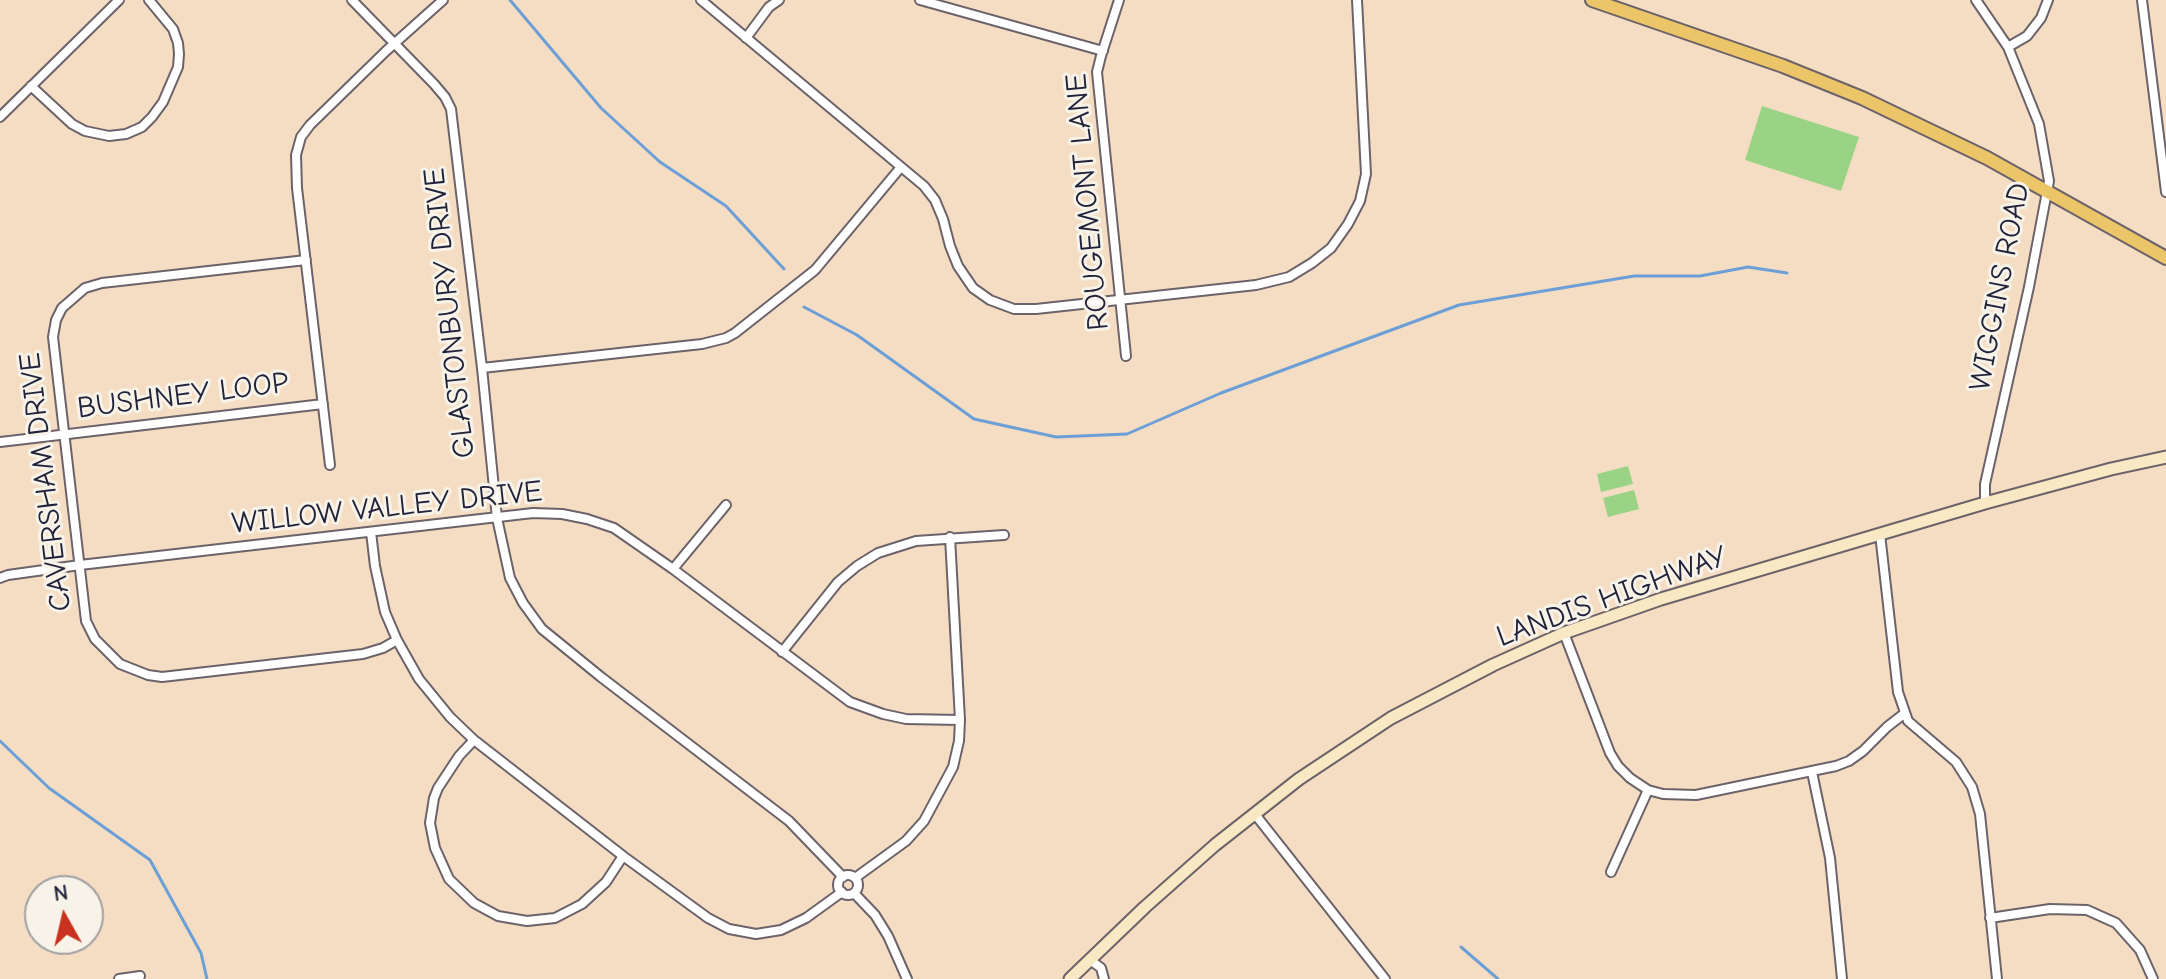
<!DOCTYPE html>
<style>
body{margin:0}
#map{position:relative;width:2166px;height:979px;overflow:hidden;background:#f4ddc2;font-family:"Comic Neue",sans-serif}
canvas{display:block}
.north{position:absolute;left:24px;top:875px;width:80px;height:80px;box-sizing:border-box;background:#f7f3e8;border:2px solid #a29fa3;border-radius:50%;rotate:352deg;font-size:22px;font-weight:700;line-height:32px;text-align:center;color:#22223b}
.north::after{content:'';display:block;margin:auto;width:28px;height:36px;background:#c8321e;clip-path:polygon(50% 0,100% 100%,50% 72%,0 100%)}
</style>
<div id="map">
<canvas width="2166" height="979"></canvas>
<div class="north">N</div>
</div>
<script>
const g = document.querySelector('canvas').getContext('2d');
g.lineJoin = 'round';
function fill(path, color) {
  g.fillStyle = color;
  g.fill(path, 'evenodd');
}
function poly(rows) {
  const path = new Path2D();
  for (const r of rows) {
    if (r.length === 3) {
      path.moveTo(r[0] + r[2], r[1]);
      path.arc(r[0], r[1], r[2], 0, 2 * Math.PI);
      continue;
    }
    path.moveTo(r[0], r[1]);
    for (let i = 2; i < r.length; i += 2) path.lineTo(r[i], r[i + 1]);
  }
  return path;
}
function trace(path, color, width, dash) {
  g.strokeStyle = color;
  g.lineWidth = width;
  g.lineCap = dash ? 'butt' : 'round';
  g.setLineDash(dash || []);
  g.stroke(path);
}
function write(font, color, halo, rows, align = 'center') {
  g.font = font + ' "Comic Neue",sans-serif';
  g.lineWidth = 6;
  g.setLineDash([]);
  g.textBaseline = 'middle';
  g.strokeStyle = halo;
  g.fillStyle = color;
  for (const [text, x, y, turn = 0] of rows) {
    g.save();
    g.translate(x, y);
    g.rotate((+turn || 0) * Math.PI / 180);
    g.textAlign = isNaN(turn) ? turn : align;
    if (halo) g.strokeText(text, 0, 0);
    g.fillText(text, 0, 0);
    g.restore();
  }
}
fill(poly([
 [1762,106,1859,137,1841,191,1745,160],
 [1628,466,1633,484,1601,492,1597,474],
 [1634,490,1639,509,1608,517,1603,498]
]), '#9ad386');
trace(poly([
 [510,0,601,108,660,162,726,206,784,269],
 [804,307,857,335,974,419,1056,437,1127,434,1221,393,1459,305,1634,276,1700,276,1748,267,1787,273],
 [0,741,49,788,150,860,201,953,207,979],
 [1461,947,1498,979]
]), '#6c9fd7', 3);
const street = poly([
 [352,0,434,84,445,97,451,109,482,368,497,518,510,578,523,603,542,629,601,677,789,821,843,877],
 [701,0,924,186,935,200,943,219,950,246,958,266,973,288,990,300,1014,309,1036,309,1256,285,1289,277,1312,263,1331,248,1348,224,1360,201,1366,174,1357,0],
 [920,0,1103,51],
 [1119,0,1101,56,1097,72,1126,356],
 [1976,0,2008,47,2039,124,2049,181,2029,287,1985,484,1985,503],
 [2142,0,2166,192],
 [746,38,769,7,779,0],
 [2008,47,2027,36,2041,18,2048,0],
 [31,86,72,124,85,131,109,136,126,134,142,127,152,117,163,102,178,67,179,54,178,43,173,29,149,0],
 [0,117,119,0],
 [306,260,102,283,85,288,62,308,56,320,53,337,86,621,95,639,120,664,148,675,162,677,363,654,383,648,397,640],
 [482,368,702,344,726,338,735,333,815,270,901,167],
 [0,442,323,404],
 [330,465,297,188,296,155,301,137,310,125,386,51,443,0],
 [371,532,375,566,385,612,397,640,419,679,450,717,474,740,623,856,708,918,729,929,756,934,781,930,806,918,842,892],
 [1880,534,1898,692,1908,721,1956,762,1972,787,1980,814,1997,979],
 [673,569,726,505],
 [0,578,8,575,80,565,533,513,562,514,587,519,614,528,673,569,850,702,883,714,906,719,960,720],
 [1564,633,1610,753,1618,766,1630,778,1648,790,1663,794,1696,795,1836,766,1849,761,1863,751,1887,727,1905,713],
 [782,652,838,582,857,566,878,553,916,541,1004,535],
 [474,740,459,756,438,788,434,798,430,823,435,848,449,879,474,903,498,916,527,921,555,918,582,904,606,882,623,856],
 [1812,772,1830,858,1842,979],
 [1254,813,1385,979],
 [1611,872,1648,790],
 [848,885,10],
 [855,878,906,841,924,821,953,767,959,741,960,720,950,537],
 [854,893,875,915,888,936,907,979],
 [1990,918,2050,909,2087,910,2116,923,2140,950,2153,979],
 [1089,959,1101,968,1104,979],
 [119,979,140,976]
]);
const secondary = poly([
 [1070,979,1145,907,1215,845,1299,779,1391,718,1493,665,1564,633,1661,599,1985,503,2111,469,2166,457]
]);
const primary = poly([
 [1592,0,1783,66,1862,98,1987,158,2166,258]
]);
trace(street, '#6c636a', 12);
trace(secondary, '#6c636a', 15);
trace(primary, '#6c636a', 16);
trace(street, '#fff', 8);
trace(secondary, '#f8e8c3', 11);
trace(primary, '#edc569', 12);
write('30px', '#22223b', '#f7f3e8', [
 ["ROUGEMONT LANE",1088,202,-95],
 ["WIGGINS ROAD",2000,287,-79],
 ["GLASTONBURY DRIVE",450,313,-96],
 ["BUSHNEY LOOP",183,396,-7],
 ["CAVERSHAM DRIVE",46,482,-97],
 ["WILLOW VALLEY DRIVE",387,508,-6],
 ["LANDIS HIGHWAY",1612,597,-20]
]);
</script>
